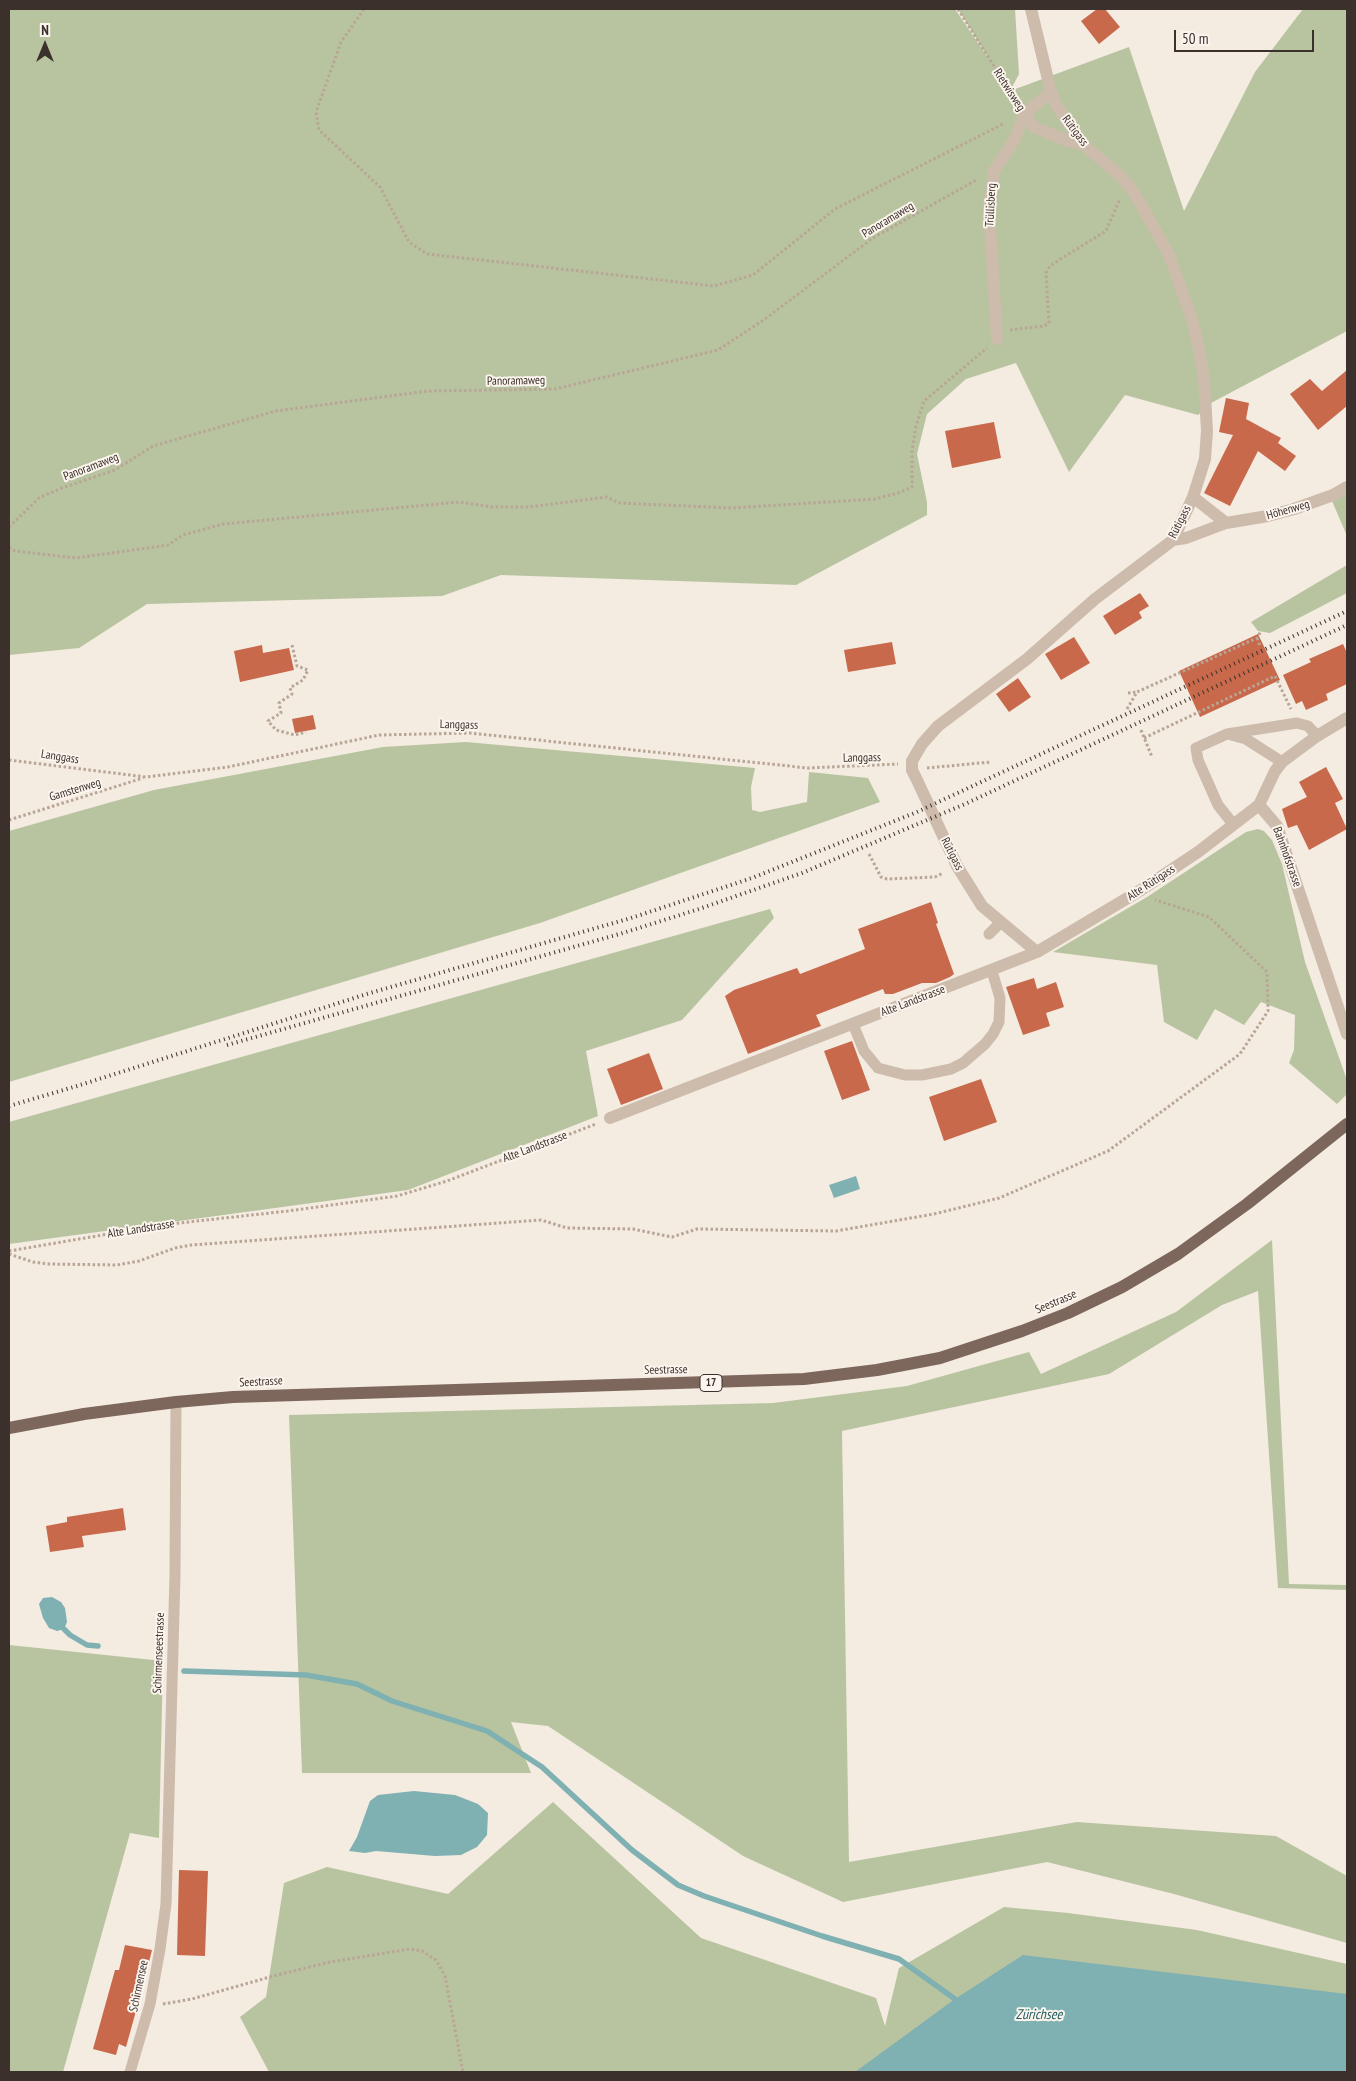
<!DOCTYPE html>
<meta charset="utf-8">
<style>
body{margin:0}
#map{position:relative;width:1356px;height:2081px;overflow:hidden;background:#f4ebe1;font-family:"PT Sans Narrow",sans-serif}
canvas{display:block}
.frame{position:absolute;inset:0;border:10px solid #3b302b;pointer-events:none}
.north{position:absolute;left:20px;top:20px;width:50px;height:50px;-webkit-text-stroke:4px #fbf5ee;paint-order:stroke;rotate:0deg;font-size:14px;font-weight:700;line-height:20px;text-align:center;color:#3b302b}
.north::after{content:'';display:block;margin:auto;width:18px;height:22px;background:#3b302b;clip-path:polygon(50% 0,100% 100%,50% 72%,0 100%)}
.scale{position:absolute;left:1174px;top:30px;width:140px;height:22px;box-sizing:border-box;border:2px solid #3b302b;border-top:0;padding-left:6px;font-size:15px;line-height:18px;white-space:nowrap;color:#3b302b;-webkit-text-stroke:4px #fbf5ee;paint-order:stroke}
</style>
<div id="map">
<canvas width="1356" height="2081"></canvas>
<div class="frame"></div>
<div class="north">N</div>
<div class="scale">50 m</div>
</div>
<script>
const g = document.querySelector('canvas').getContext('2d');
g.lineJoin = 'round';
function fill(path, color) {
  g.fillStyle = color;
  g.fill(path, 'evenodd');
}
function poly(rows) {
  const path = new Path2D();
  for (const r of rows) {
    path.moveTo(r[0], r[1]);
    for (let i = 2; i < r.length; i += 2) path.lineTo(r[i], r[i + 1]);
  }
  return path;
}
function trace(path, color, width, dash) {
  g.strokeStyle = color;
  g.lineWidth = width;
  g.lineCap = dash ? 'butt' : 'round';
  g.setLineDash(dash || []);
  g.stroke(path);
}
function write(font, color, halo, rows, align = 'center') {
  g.font = font + ' "PT Sans Narrow",sans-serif';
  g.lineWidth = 4;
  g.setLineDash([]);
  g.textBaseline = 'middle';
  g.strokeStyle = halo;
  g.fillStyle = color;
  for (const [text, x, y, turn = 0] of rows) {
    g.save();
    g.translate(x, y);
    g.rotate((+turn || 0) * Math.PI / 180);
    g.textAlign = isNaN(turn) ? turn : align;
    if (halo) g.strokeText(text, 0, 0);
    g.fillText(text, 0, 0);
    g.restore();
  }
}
fill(poly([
 [9,9,955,9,991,62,958,9,1015,9,1019,74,1010,91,1129,47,1184,211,1255,72,1303,9,1347,9,1347,331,1211,403,1198,415,1125,395,1069,472,1016,363,966,379,927,414,917,454,927,502,927,515,796,585,501,575,442,596,147,604,79,648,9,655],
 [1347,492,1347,536,1332,501],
 [1347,565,1347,593,1270,633,1258,631,1251,622],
 [466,742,755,768,751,787,752,810,760,812,807,802,809,772,868,778,880,802,540,923,9,1082,9,831,154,790,383,747],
 [1258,829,1264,831,1272,840,1282,864,1305,962,1347,1080,1347,1094,1337,1104,1289,1063,1294,1050,1295,1015,1261,1002,1244,1025,1215,1009,1197,1040,1164,1022,1157,965,1053,952,1147,897,1246,832],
 [770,909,774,918,682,1020,586,1051,598,1116,408,1190,9,1244,9,1122],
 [1272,1240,1289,1584,1347,1585,1347,1590,1278,1588,1258,1291,1222,1305,1109,1374,842,1431,849,1862,1077,1822,1276,1836,1347,1876,1347,1943,1174,1894,1047,1862,843,1902,743,1856,548,1726,511,1722,531,1773,302,1773,289,1415,773,1403,907,1386,1029,1352,1041,1374,1176,1312],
 [9,1645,163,1661,159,1838,130,1833,63,2072,9,2072],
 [553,1802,701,1938,876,1998,885,2026,899,1968,1004,1907,1068,1913,1197,1930,1347,1964,1347,2032,906,2072,269,2072,240,2017,266,1997,284,1883,327,1867,448,1894]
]), '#b8c4a0');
fill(poly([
 [856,1176,860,1189,834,1198,829,1185],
 [52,1597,61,1602,65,1608,67,1622,64,1629,57,1631,49,1628,43,1618,39,1604,43,1598],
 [414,1791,455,1795,478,1804,488,1813,487,1835,477,1847,461,1855,435,1856,376,1851,365,1853,349,1851,357,1837,370,1801,378,1795],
 [1023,1955,1347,1994,1347,2072,855,2072,955,1999]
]), '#7fb0b2');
trace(poly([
 [64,1629,70,1635,87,1645,98,1646],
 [184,1671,306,1675,357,1684,392,1701,487,1731,542,1767,632,1850,678,1885,704,1896,822,1936,899,1959,955,1999]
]), '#7fb0b2', 5.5);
fill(poly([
 [1097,9,1105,9,1120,27,1099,44,1081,21],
 [1347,370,1347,406,1318,430,1290,394,1310,379,1322,391],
 [1226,398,1249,403,1246,419,1281,438,1278,443,1296,456,1285,471,1258,451,1230,506,1204,493,1233,435,1219,432],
 [994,422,1001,458,952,468,945,431],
 [1140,593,1149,606,1139,612,1142,618,1115,635,1103,616],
 [1258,634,1280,680,1200,717,1179,671],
 [1074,637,1090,663,1061,680,1045,654],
 [892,642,896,664,848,672,844,650],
 [1343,644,1347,653,1347,684,1326,694,1328,700,1306,710,1302,701,1296,704,1283,675,1311,662,1309,659],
 [262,645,263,653,289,648,294,670,240,682,234,651],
 [1018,678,1031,697,1009,712,996,694],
 [313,715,316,729,295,733,292,719],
 [1326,767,1343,799,1335,803,1347,829,1309,850,1297,825,1288,828,1282,809,1307,797,1299,782],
 [931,902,938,923,936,924,954,974,950,977,936,983,922,983,893,994,885,994,883,989,816,1015,821,1026,748,1054,725,996,734,990,797,968,800,974,865,949,858,929],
 [1034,978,1037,989,1056,982,1064,1007,1046,1013,1050,1026,1023,1035,1006,987],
 [852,1041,870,1090,842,1100,824,1051],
 [649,1053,663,1089,621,1105,607,1069],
 [981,1079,997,1122,944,1141,929,1097],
 [123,1508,126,1530,82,1536,84,1547,50,1552,46,1526,67,1522,67,1517],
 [179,1870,208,1871,205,1956,177,1955],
 [125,1945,152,1950,146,1974,139,1973,129,2009,136,2011,126,2047,119,2044,116,2055,93,2049,115,1970,119,1970]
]), '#c8694b');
trace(poly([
 [364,9,341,42,316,112,319,130,380,187,409,242,427,254,714,286,753,275,835,209,1005,123],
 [958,9,1016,101],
 [1010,330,1044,326,1049,323,1046,273,1050,266,1062,258,1106,231,1120,199],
 [9,527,39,498,62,488,115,470,153,446,276,411,428,391,555,389,718,350,765,319,873,238,978,179],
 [9,547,15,551,76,558,168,545,183,535,223,524,460,502,492,507,529,507,607,497,619,503,732,508,875,499,898,493,912,487,912,451,916,426,924,401,987,348],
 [1257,638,1260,646],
 [292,645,297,666,308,670,303,680,290,688,292,694,279,703,281,713,268,721,276,730,295,735,306,732],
 [1128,693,1137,692],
 [1127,709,1137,692,1257,638,1261,631],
 [1141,730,1152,757],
 [1144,738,1275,676,1291,709],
 [9,760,146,777,228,767,379,735,470,733,808,768,898,764],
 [927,768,991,762],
 [9,820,143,778],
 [869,854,881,877,887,879,935,877,943,873],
 [9,1251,161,1225,288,1211,397,1196,447,1181,596,1124],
 [9,1254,33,1262,49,1264,117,1265,139,1261,175,1248,191,1245,541,1220,567,1228,633,1229,672,1237,697,1229,836,1231,934,1214,999,1198,1108,1151,1240,1054,1268,1011,1267,972,1209,917,1155,900],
 [163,2004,192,1999,277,1975,330,1962,410,1949,422,1951,436,1960,445,1976,463,2072]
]), '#b9a596', 3, [2.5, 2.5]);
trace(poly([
 [1231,735,1246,739,1282,762],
 [1233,824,1218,805,1198,760,1196,748,1227,734,1297,723,1308,726,1317,736],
 [989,934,1000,923],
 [853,1024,864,1051,878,1068,905,1075,922,1075,951,1069,963,1063,985,1044,993,1034,999,1022,1000,998,992,971],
 [130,2072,150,2004,160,1949,166,1904,175,1575,176,1402]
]), '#cdbbac', 11);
trace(poly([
 [1031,9,1051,92,1057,106,1082,144,1117,173,1130,187,1143,208,1169,255,1192,319,1199,349,1204,378,1207,431,1205,459,1193,497,1173,540,1095,599,1027,659,938,726,922,744,912,761,912,770,917,780,957,866,982,906,1037,952],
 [1025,113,1034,127,1068,141,1082,144],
 [997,339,989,208,994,171,1015,139,1025,113,1051,92],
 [1193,497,1226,523],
 [1173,540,1186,538,1226,523,1268,516,1294,509,1333,495,1347,487],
 [1259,805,1277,826,1347,1034],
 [610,1118,1037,952,1141,890,1198,852,1259,805,1275,771,1282,762,1317,736,1347,718]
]), '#cdbbac', 12);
trace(poly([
 [9,1428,84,1414,176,1402,233,1397,804,1379,877,1370,940,1358,1022,1331,1068,1313,1122,1287,1178,1254,1247,1204,1347,1124]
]), '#7d675c', 12);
trace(poly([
 [227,1045,623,933,699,909,802,873,965,804,1347,625],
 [9,1106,77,1086,370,993,631,918,752,878,917,812,1347,611]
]), '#3b302b', 4, [1, 4]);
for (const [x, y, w] of [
 [711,1383,22]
]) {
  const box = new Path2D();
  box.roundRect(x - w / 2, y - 8.5, w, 17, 4);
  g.fillStyle = '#fbf5ee';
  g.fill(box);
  trace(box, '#3b302b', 1);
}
write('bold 11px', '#3b302b', null, [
 ["17",711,1383]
]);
write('12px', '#3b302b', '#fbf5ee', [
 ["Rietwisweg",1009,90,57],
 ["Rütigass",1075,131,53],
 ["Trüllisberg",991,205,-87],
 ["Panoramaweg",888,220,-31],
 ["Panoramaweg",516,381,-1],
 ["Panoramaweg",91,467,-21],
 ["Höhenweg",1288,510,-16],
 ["Rütigass",1180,522,-63],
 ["Langgass",459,725,1],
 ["Langgass",60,757,9],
 ["Langgass",862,758,-1],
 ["Gamstenweg",75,790,-17],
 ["Rütigass",952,854,63],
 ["Bahnhofstrasse",1287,857,70],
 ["Alte Rütigass",1151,883,-33],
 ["Alte Landstrasse",913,1001,-21],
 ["Alte Landstrasse",535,1147,-21],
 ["Alte Landstrasse",141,1229,-9],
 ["Seestrasse",1056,1302,-23],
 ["Seestrasse",666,1370,-1],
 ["Seestrasse",261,1382,-3],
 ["Schirmenseestrasse",159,1653,-88],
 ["Schirmensee",139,1986,-78]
]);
write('italic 14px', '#1f5a5e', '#fbf5ee', [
 ["Zürichsee",1039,2015]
]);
</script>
